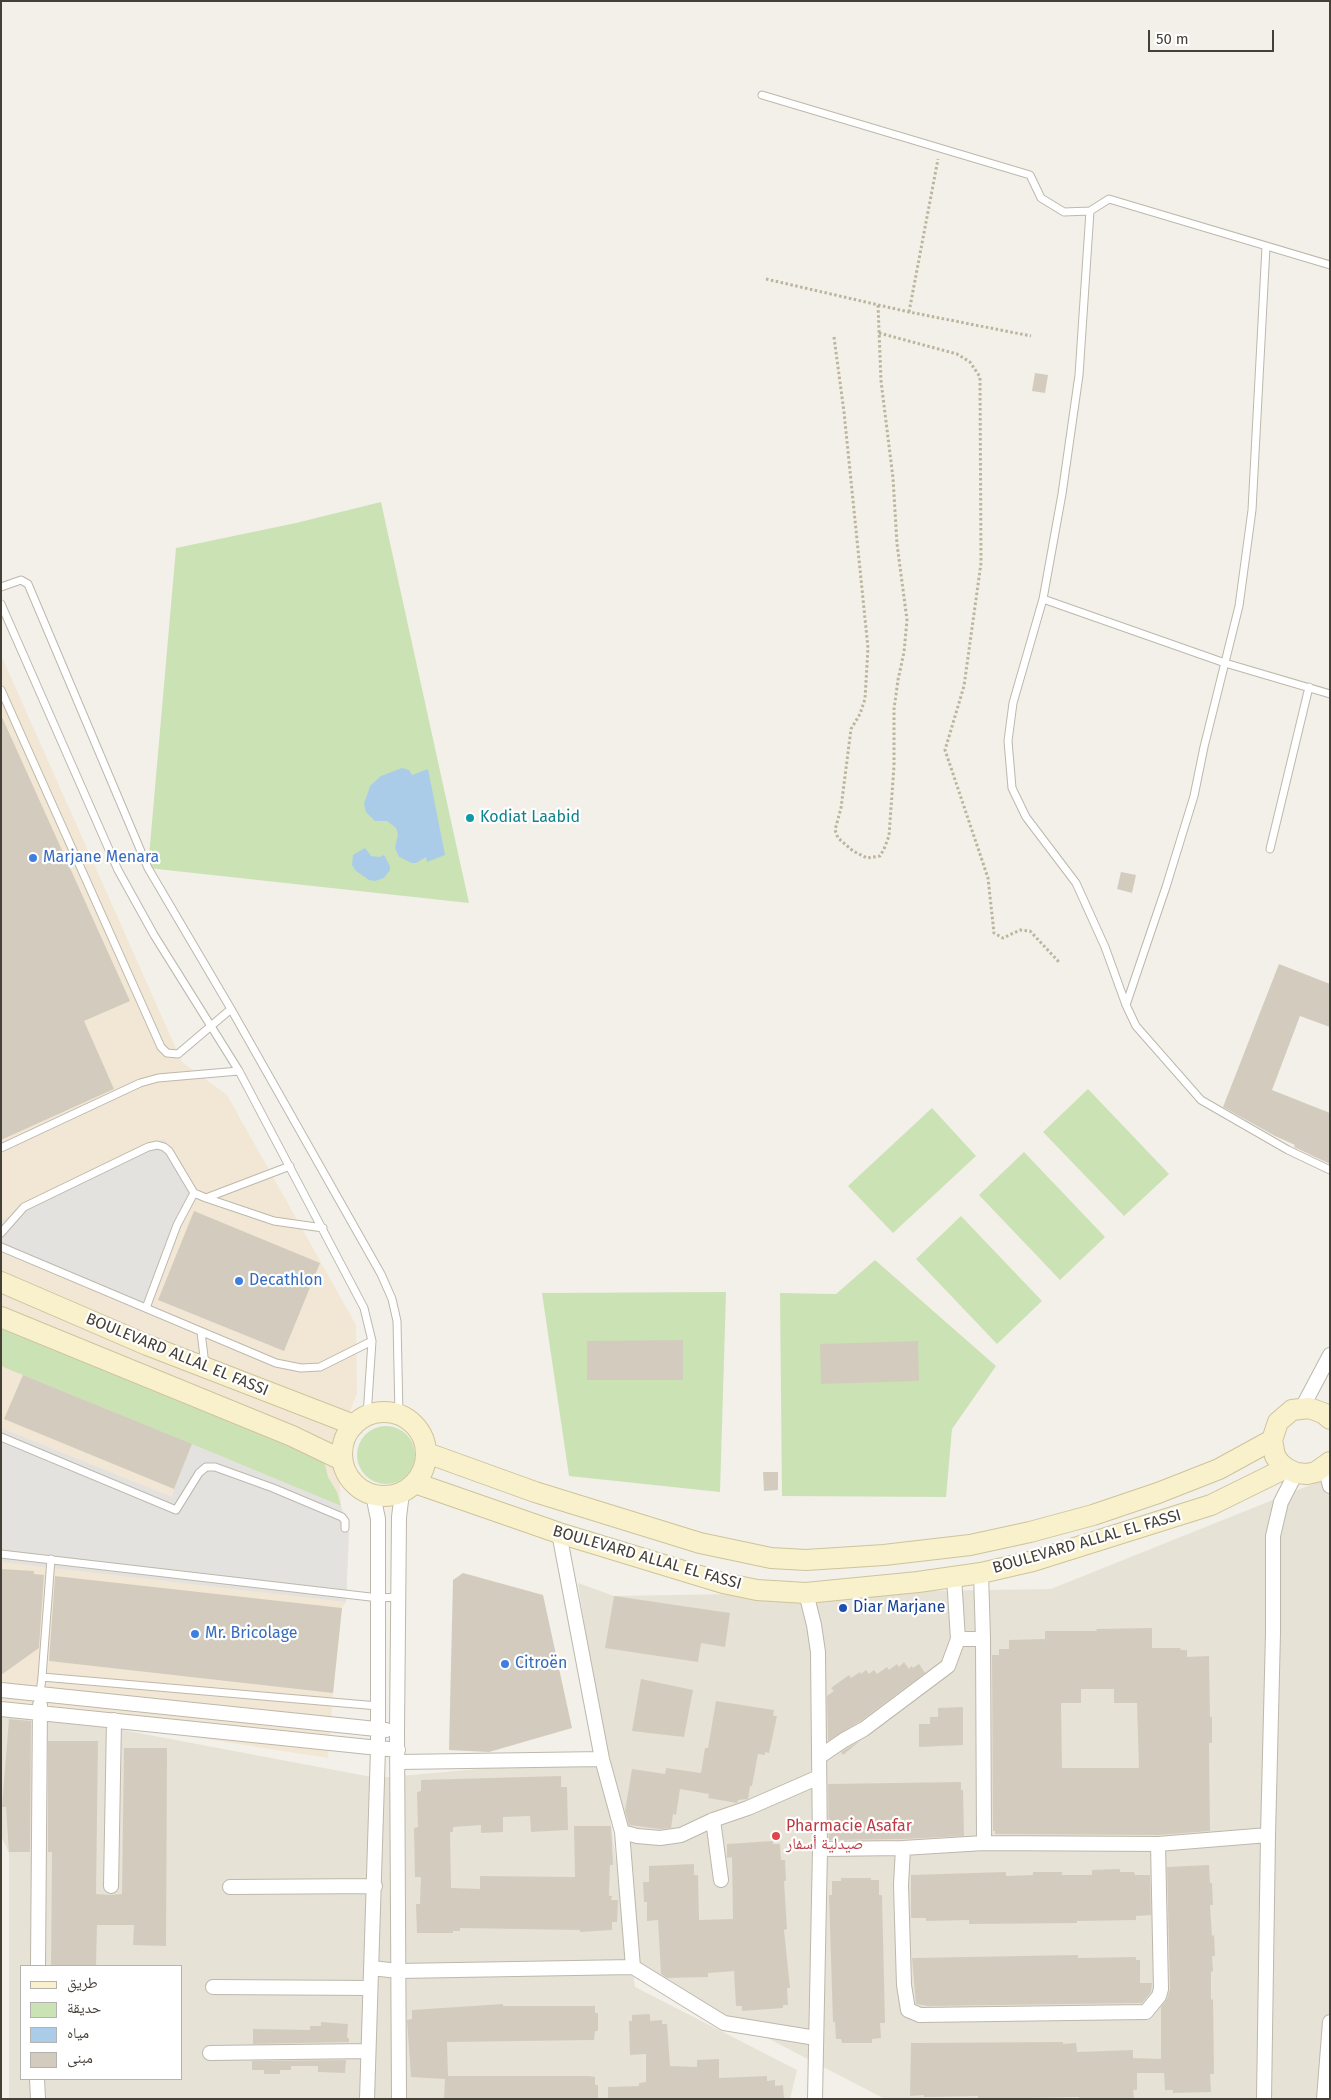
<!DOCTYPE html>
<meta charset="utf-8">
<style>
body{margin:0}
#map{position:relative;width:1331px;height:2100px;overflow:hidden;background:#f2f0e8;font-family:"Fira Sans","Noto Naskh Arabic",sans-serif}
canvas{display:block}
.frame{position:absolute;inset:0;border:2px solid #454037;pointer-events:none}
.legend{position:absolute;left:20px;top:1965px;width:162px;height:115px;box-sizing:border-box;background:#fff;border:1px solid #b5b3af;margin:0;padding:6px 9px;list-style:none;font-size:15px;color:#454037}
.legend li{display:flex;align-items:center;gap:10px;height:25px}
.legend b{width:25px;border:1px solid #b5b3af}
.scale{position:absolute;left:1148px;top:30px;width:126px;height:22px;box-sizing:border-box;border:2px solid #454037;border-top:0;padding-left:6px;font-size:15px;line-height:18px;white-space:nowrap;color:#454037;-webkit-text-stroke:4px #fff;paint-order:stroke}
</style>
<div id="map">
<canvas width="1331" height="2100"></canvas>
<div class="frame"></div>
<ul class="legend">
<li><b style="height:6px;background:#f9f1cb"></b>طريق</li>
<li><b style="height:14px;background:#cbe2b5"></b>حديقة</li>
<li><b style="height:14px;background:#aacce9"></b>مياه</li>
<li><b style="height:14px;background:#d3ccbe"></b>مبنى</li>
</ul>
<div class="scale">50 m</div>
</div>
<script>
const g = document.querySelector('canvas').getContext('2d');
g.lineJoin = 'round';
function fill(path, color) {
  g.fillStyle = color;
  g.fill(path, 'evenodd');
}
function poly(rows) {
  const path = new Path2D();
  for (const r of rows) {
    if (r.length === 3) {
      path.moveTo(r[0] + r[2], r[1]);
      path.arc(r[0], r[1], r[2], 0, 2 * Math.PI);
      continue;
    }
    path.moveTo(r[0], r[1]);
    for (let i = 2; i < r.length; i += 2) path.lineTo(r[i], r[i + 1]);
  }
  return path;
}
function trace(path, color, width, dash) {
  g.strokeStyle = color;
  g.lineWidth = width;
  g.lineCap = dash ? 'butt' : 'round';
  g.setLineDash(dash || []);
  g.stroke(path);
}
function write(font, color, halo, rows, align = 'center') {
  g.font = font + ' "Fira Sans","Noto Naskh Arabic",sans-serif';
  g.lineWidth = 4.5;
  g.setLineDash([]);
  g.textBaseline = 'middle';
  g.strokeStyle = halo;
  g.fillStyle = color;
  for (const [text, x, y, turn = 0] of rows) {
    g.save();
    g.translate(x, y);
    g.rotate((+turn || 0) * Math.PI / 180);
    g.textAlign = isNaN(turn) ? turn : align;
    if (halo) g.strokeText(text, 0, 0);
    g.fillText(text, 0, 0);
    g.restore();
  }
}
fill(poly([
 [1330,1477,1330,2099,885,2099,636,1970,578,1583,614,1596,1051,1589],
 [1,1707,377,1778,601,1758,635,1987,797,2070,790,2099,9,2099,9,1853,1,1836],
 [21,1966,181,1966,181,2079,21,2079]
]), '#e6e2d6');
fill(poly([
 [1,655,182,1062,227,1095,356,1325,357,1393,337,1444,341,1506,349,1532,346,1602,342,1608,333,1693,328,1758,1,1707]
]), '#f2e7d5');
fill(poly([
 [381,502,469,903,148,868,176,548,296,523],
 [1088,1089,1169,1174,1124,1216,1043,1132],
 [932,1108,976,1156,893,1233,848,1186],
 [1024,1152,1105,1237,1060,1280,979,1195],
 [961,1216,1042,1301,997,1344,916,1259],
 [875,1260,996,1366,952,1429,946,1497,782,1496,780,1293,836,1294],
 [726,1292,720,1492,569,1476,542,1293],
 [1,1328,324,1461,328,1477,337,1492,341,1506,1,1366],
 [386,1455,29]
]), '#cbe2b5');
fill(poly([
 [164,1139,194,1193,145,1313,1,1249,1,1221],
 [1,1428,172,1497,174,1489,192,1444,341,1506,349,1532,346,1602,1,1562]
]), '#e4e2df');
fill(poly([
 [402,768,409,770,412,775,428,769,445,855,427,862,426,857,416,863,412,863,399,857,395,848,398,834,396,828,387,821,375,821,366,812,364,804,370,786,381,776],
 [365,848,371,856,380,857,384,855,390,866,390,870,384,878,375,881,369,880,356,871,352,865,353,855]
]), '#aacce9');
fill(poly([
 [1035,373,1048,375,1045,393,1032,391],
 [1,715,130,1001,84,1021,114,1089,1,1140],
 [1121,872,1136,875,1132,893,1117,889],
 [1279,964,1330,984,1330,1027,1300,1016,1272,1090,1330,1113,1330,1164,1294,1147,1295,1145,1275,1136,1223,1107],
 [194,1211,320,1263,284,1351,158,1300],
 [683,1340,683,1380,587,1380,587,1341],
 [918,1341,919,1381,821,1384,820,1344],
 [23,1375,192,1444,174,1489,4,1419],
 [763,1472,778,1472,778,1490,764,1491],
 [1,1569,34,1571,34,1574,44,1575,39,1648,1,1675],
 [463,1573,543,1595,572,1728,489,1752,449,1750,453,1580],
 [55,1576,342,1608,333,1693,49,1661],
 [614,1596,730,1613,725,1647,701,1643,698,1662,605,1648],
 [1152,1628,1152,1648,1180,1648,1181,1650,1187,1650,1187,1657,1209,1656,1210,1717,1212,1717,1212,1743,1209,1743,1210,1831,1158,1835,995,1834,995,1831,993,1831,992,1655,999,1655,999,1649,1009,1649,1009,1640,1045,1639,1045,1631,1097,1631,1096,1629],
 [1081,1689,1114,1689,1114,1703,1137,1703,1139,1768,1062,1768,1061,1703,1081,1703],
 [904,1662,909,1669,911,1666,913,1668,919,1664,925,1673,859,1722,828,1741,827,1696,834,1691,831,1688,849,1675,851,1678,860,1672,861,1674,866,1670,869,1674,874,1670,877,1674,887,1667,889,1670,897,1664,899,1667],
 [641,1679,693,1690,684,1737,632,1731],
 [716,1701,774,1710,773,1716,777,1716,769,1753,765,1752,765,1755,758,1754,752,1786,750,1786,748,1799,738,1800,737,1803,708,1798,709,1794,680,1789,676,1815,673,1814,671,1828,660,1829,629,1825,625,1811,632,1769,665,1774,666,1768,701,1773,705,1748,708,1748],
 [963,1707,963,1745,919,1747,919,1724,930,1724,930,1717,938,1717,938,1708],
 [9,1719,31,1721,30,1852,9,1852,6,1807,2,1807],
 [861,1740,843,1755,841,1752,849,1747],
 [48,1741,98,1741,96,1894,110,1895,122,1894,124,1748,167,1748,166,1946,133,1945,134,1925,97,1925,96,1966,51,1966,52,1852,48,1852],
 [561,1776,561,1787,567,1787,568,1830,531,1832,530,1816,503,1817,503,1832,481,1833,481,1825,453,1827,453,1832,450,1832,451,1888,480,1889,480,1876,575,1877,574,1826,611,1826,613,1865,610,1865,609,1896,612,1896,611,1900,618,1900,617,1922,612,1922,612,1930,580,1932,580,1930,460,1928,460,1931,453,1931,453,1933,417,1933,416,1904,420,1904,421,1877,415,1877,414,1828,418,1827,417,1792,421,1791,421,1780],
 [961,1782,961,1790,963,1790,964,1836,903,1839,829,1840,828,1784],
 [773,1841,773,1844,780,1844,781,1860,785,1860,786,1881,784,1881,787,1929,784,1930,790,1988,787,1988,788,2005,783,2005,783,2008,742,2011,742,2006,736,2006,734,1971,708,1973,708,1977,667,1978,661,1974,658,1920,647,1921,647,1902,644,1902,643,1882,649,1882,649,1866,694,1864,694,1875,698,1875,699,1920,733,1919,732,1857,727,1858,727,1844],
 [1209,1865,1210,1883,1212,1883,1213,1905,1210,1905,1212,1936,1214,1935,1215,1956,1212,1956,1213,1971,1211,1972,1211,2000,1213,1999,1214,2074,1210,2074,1211,2092,1173,2093,1173,2090,1165,2090,1164,2073,1137,2073,1137,2090,1133,2090,1134,2099,1079,2099,1079,2097,978,2099,978,2096,924,2097,924,2095,910,2096,911,2043,1063,2042,1063,2044,1076,2043,1077,2052,1133,2050,1133,2058,1161,2059,1161,2007,1167,1999,1170,1989,1167,1867],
 [1120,1869,1120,1872,1134,1872,1135,1875,1150,1875,1151,1915,1136,1916,1136,1920,1077,1921,1077,1923,969,1924,969,1920,926,1921,926,1918,911,1918,911,1875,1006,1872,1006,1876,1033,1875,1033,1872,1062,1872,1062,1875,1092,1875,1092,1870],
 [841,1878,871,1878,871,1880,879,1880,879,1895,882,1895,885,2023,880,2023,881,2038,872,2039,872,2043,842,2043,841,2039,836,2039,835,2022,833,2022,829,1895,832,1895,832,1881,841,1881],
 [1078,1955,1078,1958,1136,1957,1136,1960,1140,1960,1140,1983,1152,1983,1151,1992,1142,2003,928,2006,916,2004,912,1958],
 [503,2004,503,2006,595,2006,595,2013,598,2013,598,2031,595,2031,594,2040,447,2042,448,2076,589,2076,595,2077,595,2085,598,2085,598,2099,444,2099,445,2079,411,2077,407,2020,412,2019,412,2010],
 [650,2014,650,2021,662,2020,662,2024,667,2024,670,2066,697,2067,697,2060,719,2059,719,2078,767,2076,767,2081,775,2080,775,2086,783,2085,784,2099,608,2099,608,2087,639,2086,639,2083,646,2082,646,2054,630,2055,629,2021,632,2021,632,2015],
 [321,2022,348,2024,347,2038,349,2038,349,2042,253,2044,253,2029,310,2030,310,2026,321,2026],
 [346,2060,345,2073,318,2072,318,2066,291,2066,291,2070,280,2070,280,2074,264,2074,264,2070,252,2070,252,2061]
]), '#d3ccbe');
const service = poly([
 [762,95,1030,175,1041,198,1064,212,1090,211,1109,199,1330,265],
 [1090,211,1079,375,1062,494,1043,599,1013,703,1008,741,1012,788,1026,817,1076,883,1105,947,1126,1005],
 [1266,247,1252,510,1239,606,1204,747,1194,796,1166,887,1126,1005,1136,1026,1201,1100,1288,1150,1330,1170],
 [1,587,21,580,28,584,148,868,231,1009,381,1274,392,1299,397,1321,399,1415],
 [1043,599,1225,663,1330,694],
 [1,604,118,870,154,935,239,1071,364,1308,372,1341,367,1416],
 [1,690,161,1047,167,1053,178,1054,231,1009],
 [1270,849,1309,687],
 [1,1148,140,1083,158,1078,239,1071],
 [206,1198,274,1221,323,1228],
 [1,1233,24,1207,148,1147,157,1145,164,1147,169,1151,194,1193,206,1198,290,1166],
 [1,1247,276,1363,301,1368,320,1367,372,1341],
 [146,1308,177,1225,194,1193],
 [201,1332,205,1365],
 [1,1437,176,1510,199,1473,206,1467,215,1467,273,1488,342,1517,345,1521,345,1528],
 [1,1554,276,1586,379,1598,398,1597],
 [42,1677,51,1559],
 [40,1694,42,1677,378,1706]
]);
const minor = poly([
 [1302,1408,1330,1355],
 [1325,1466,1330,1486],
 [559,1533,602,1759,622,1832,633,1967,724,2023,816,2038],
 [981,1573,983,1639],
 [954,1577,958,1639],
 [806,1593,814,1625,818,1652,820,1849,815,2099],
 [1,1690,386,1730],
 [1,1709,398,1750],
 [819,1757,844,1740,864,1729,948,1666,958,1639,983,1639,984,1843],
 [399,1762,602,1759],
 [713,1820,721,1880],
 [622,1832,637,1836,660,1838,681,1835,713,1820,748,1808,819,1777],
 [903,1848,901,1885,904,1985,908,2010,920,2015,1146,2012,1159,1996,1161,1989,1158,1844],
 [820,1849,903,1848,984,1843,1158,1844,1268,1835],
 [111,1886,114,1720],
 [230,1887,375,1886],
 [38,1966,40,1705],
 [372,1968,398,1971,633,1967],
 [213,1987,370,1988],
 [210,2053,368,2051],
 [37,2079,38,2099],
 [367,2099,378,1749,378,1519,373,1495],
 [399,2099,397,1731,399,1517,402,1493],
 [1264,2099,1268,1835,1273,1633,1273,1536,1281,1502,1296,1473],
 [1324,2099,1330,2022]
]);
const secondary = poly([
 [1,1282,147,1345,354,1425],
 [1,1317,292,1436,342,1460],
 [384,1454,42],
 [1330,1419,1323,1413,1309,1408,1292,1410,1278,1422,1272,1440,1275,1456,1280,1463,1286,1468,1296,1473,1307,1474,1316,1472,1330,1462],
 [427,1453,535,1492,700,1543,771,1558,806,1560,884,1555,970,1545,1030,1532,1093,1515,1158,1493,1219,1469,1272,1440],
 [415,1483,559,1533,723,1583,757,1590,806,1593,918,1582,981,1573,1033,1561,1211,1505,1286,1468]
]);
trace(service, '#bdb8ab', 9);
trace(minor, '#bdb8ab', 16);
trace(secondary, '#cdc49c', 22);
trace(poly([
 [766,279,909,312,1031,336],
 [909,312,938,159],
 [879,333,957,354,970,362,980,377,981,563,964,686,945,750,988,878,994,933,1003,938,1020,930,1030,931,1059,962],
 [834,337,844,412,868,648,865,699,860,714,851,729,841,808,835,830,838,838,853,851,867,858,880,856,884,849,889,836,894,766,894,709,898,680,904,652,907,620,897,544,893,478,881,381,878,305]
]), '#bdb49e', 3, [2.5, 2.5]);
trace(service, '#fff', 7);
trace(minor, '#fff', 14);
trace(secondary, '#f9f1cb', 20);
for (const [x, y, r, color] of [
 [470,818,5,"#0f9aa8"],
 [33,858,5,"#3f7fe0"],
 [239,1281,5,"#3f7fe0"],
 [843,1608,5,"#1a4fb4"],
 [195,1634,5,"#3f7fe0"],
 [505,1664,5,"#3f7fe0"],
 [776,1836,5,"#e0444e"]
]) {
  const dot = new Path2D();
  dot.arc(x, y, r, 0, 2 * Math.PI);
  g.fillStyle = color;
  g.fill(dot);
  trace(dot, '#fff', 2);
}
write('16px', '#0d838f', '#fff', [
 ["Kodiat Laabid",480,818]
], 'left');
write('16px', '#366cbe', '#fff', [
 ["Marjane Menara",43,858],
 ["Decathlon",249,1281],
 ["Mr. Bricolage",205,1634],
 ["Citroën",515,1664]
], 'left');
write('16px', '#454037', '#fff', [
 ["BOULEVARD ALLAL EL FASSI",177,1355,22],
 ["BOULEVARD ALLAL EL FASSI",1087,1542,-16],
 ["BOULEVARD ALLAL EL FASSI",647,1558,16]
]);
write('16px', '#164399', '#fff', [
 ["Diar Marjane",853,1608]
], 'left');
write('16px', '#be3a42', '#fff', [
 ["Pharmacie Asafar",786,1827],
 ["صيدلية أسفار",786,1845]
], 'left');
</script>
